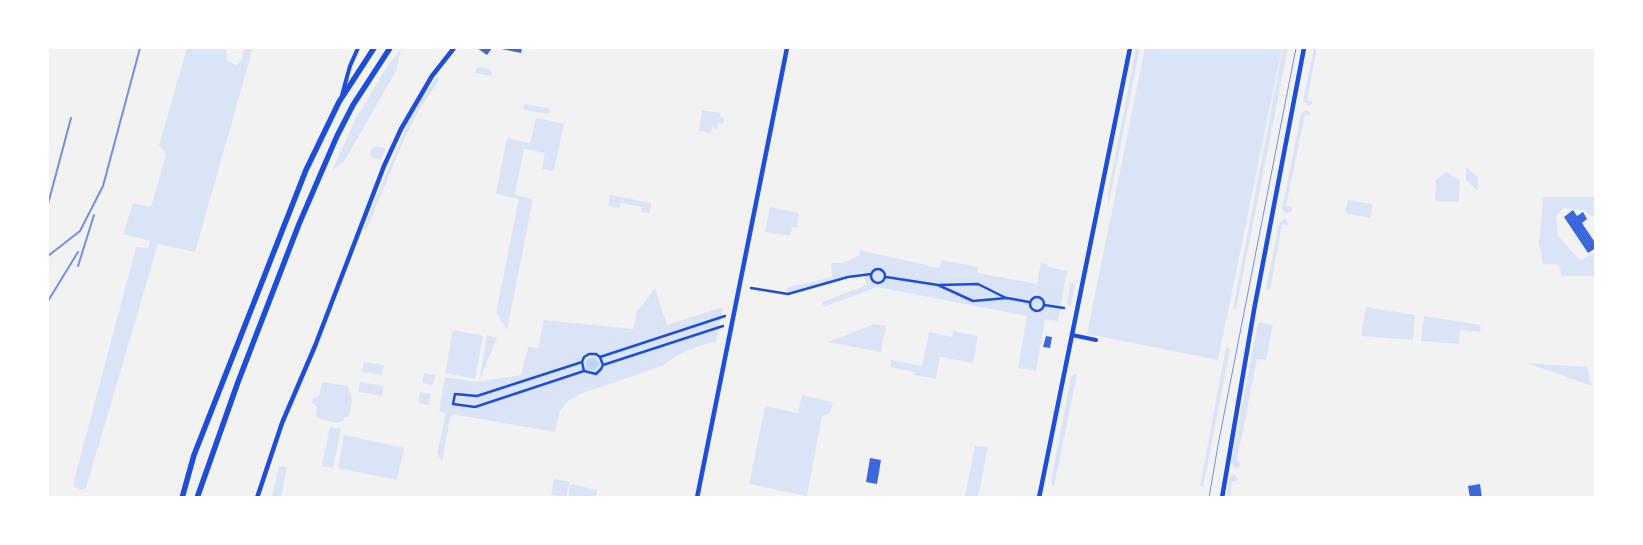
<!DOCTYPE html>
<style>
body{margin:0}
#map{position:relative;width:1643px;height:545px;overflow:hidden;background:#f2f2f2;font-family:"Noto Sans",sans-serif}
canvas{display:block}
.frame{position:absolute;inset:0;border:49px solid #fff;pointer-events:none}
</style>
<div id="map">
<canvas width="1643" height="545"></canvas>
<div class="frame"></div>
</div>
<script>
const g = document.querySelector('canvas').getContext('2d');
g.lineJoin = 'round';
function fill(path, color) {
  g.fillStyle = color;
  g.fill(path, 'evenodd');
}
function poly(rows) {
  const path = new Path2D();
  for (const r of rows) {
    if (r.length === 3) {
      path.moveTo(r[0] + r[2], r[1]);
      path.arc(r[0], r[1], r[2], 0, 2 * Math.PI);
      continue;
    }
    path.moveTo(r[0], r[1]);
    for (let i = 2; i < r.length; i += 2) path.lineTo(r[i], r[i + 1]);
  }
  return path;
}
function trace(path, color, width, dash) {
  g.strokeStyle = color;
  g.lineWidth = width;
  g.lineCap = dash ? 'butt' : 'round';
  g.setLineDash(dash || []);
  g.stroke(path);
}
fill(poly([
 [187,48,226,48,227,60,236,65,241,61,245,48,253,48,195,252,158,244,86,488,82,490,75,487,73,484,136,247,148,248,150,241,123,234,133,203,151,207,166,155,159,145],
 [1136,48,1140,48,1108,207,1108,193],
 [1145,48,1282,48,1218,360,1087,334],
 [1283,48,1288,48,1236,309,1233,309],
 [1314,48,1317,48,1307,100,1313,102,1311,105,1308,105,1303,101],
 [401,49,396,71,349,153,345,160,332,171,356,118,386,68],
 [481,67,491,70,492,76,475,73,477,68],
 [438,75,439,80,417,113,404,139,366,231,364,230,366,222,407,125,421,99],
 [526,104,548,108,550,110,550,113,546,114,526,110,523,108,523,105],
 [702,110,720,113,720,117,724,118,723,124,718,123,717,129,712,128,711,133,699,131],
 [1305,110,1310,112,1310,115,1305,115,1286,206,1292,208,1291,212,1286,213,1282,209,1301,114],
 [536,118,564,124,554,171,542,169,545,153,524,149,515,195,533,199,507,330,496,312,519,199,496,194,507,138,530,143],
 [377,146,386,149,381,160,371,157,370,152,373,147],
 [1466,167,1478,177,1478,191,1466,180],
 [1446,172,1460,180,1459,202,1435,201,1436,180],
 [610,195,651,203,650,213,641,212,642,207,621,203,619,208,608,206],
 [1543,197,1595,197,1595,215,1590,216,1586,211,1564,208,1556,216,1558,236,1580,260,1595,253,1595,276,1562,276,1559,265,1543,264,1539,243],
 [1348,200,1373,204,1370,218,1345,213],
 [770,207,799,213,797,228,792,227,790,236,765,232],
 [1284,219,1287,220,1288,225,1282,224,1270,290,1266,289,1279,223],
 [859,250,939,268,942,260,978,267,978,273,1037,284,1041,263,1047,264,1049,267,1067,271,1058,321,1045,319,1036,371,1018,368,1027,316,877,287,824,307,822,302,867,285,863,272,788,294,786,288,832,277,831,263,843,263,860,255],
 [1070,283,1075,284,1071,306,1067,305],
 [655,288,667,325,723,307,716,342,704,344,676,356,662,366,580,394,568,401,560,411,555,432,451,414,442,461,437,454,446,413,439,411,445,377,477,382,521,375,528,347,538,348,544,320,633,329,637,311,645,302],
 [1366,307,1415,315,1413,340,1361,336],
 [1424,316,1481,325,1480,332,1460,330,1459,344,1421,341],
 [1258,322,1273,325,1266,360,1257,359,1237,460,1240,464,1239,467,1235,468,1231,463],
 [874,324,886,326,881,352,828,342],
 [453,330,483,336,475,379,445,373],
 [953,331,978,336,973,363,940,357,936,379,914,375,914,372,890,367,891,360,922,366,929,332,952,337],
 [487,335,497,338,479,381],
 [1226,347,1230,349,1203,488,1200,486],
 [364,362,384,365,382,375,362,372],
 [1527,363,1587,367,1592,386],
 [424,373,435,375,433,385,422,383],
 [1074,374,1077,374,1054,487,1051,483,1053,470,1071,377],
 [322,382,348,386,352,400,349,417,345,417,343,421,337,423,320,419,317,417,316,415,317,407,312,403,313,399,319,396],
 [360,382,384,386,382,396,358,392],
 [420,392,431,394,429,405,418,403],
 [802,395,833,402,830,413,822,416,807,496,749,484,765,406,798,413],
 [330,427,341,429,333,468,322,466],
 [344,435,404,448,397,480,338,468],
 [975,446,988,447,978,497,965,497],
 [279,466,287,467,281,497,272,497],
 [1234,474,1238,479,1237,481,1232,482,1230,497,1227,497,1229,478],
 [554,479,570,482,566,497,551,495],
 [571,484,597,490,596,497,568,497]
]), '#dbe4f7');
fill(poly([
 [592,364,6]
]), '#bfd3fe');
fill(poly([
 [477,48,492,48,487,55],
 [497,48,522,48,521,53],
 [1573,210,1577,216,1583,212,1587,219,1582,223,1596,244,1596,248,1588,253,1564,217],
 [1046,336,1052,337,1050,348,1043,347],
 [870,458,881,460,877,484,866,482],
 [1480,484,1482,498,1470,498,1468,486]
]), '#3d67dc');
trace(poly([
 [878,276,7],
 [886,277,938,285,973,301,1007,298,1029,302],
 [939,285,978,284,1006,298],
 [751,288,788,294,848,277,871,274],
 [1037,304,7],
 [1044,305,1064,308],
 [723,326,603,365,601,369,596,374,584,371,475,407,453,404,455,394,477,396,582,362,584,357,589,354,596,354,600,357,725,316],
 [600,357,603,365],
 [582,362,584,371]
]), '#1d4ed8', 2.5);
trace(poly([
 [342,95,350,66,358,48],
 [1072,335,1096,340]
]), '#1d4ed8', 4);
trace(poly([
 [257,498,282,423,315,346,384,166,401,129,432,76,454,48],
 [697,498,787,48],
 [1039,498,1130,48],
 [1222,498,1254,310,1304,48]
]), '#1d4ed8', 4.5);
trace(poly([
 [182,498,194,455,306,170,339,102,374,48],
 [197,498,238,382,299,224,337,136,353,105,390,48]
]), '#1d4ed8', 5.5);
trace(poly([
 [1209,498,1218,445,1296,48]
]), '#7290e2', 1);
trace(poly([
 [48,204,71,118],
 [48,256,80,231,103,186,140,48],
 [78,266,94,215],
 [48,301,78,252]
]), '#7290e2', 2);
</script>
